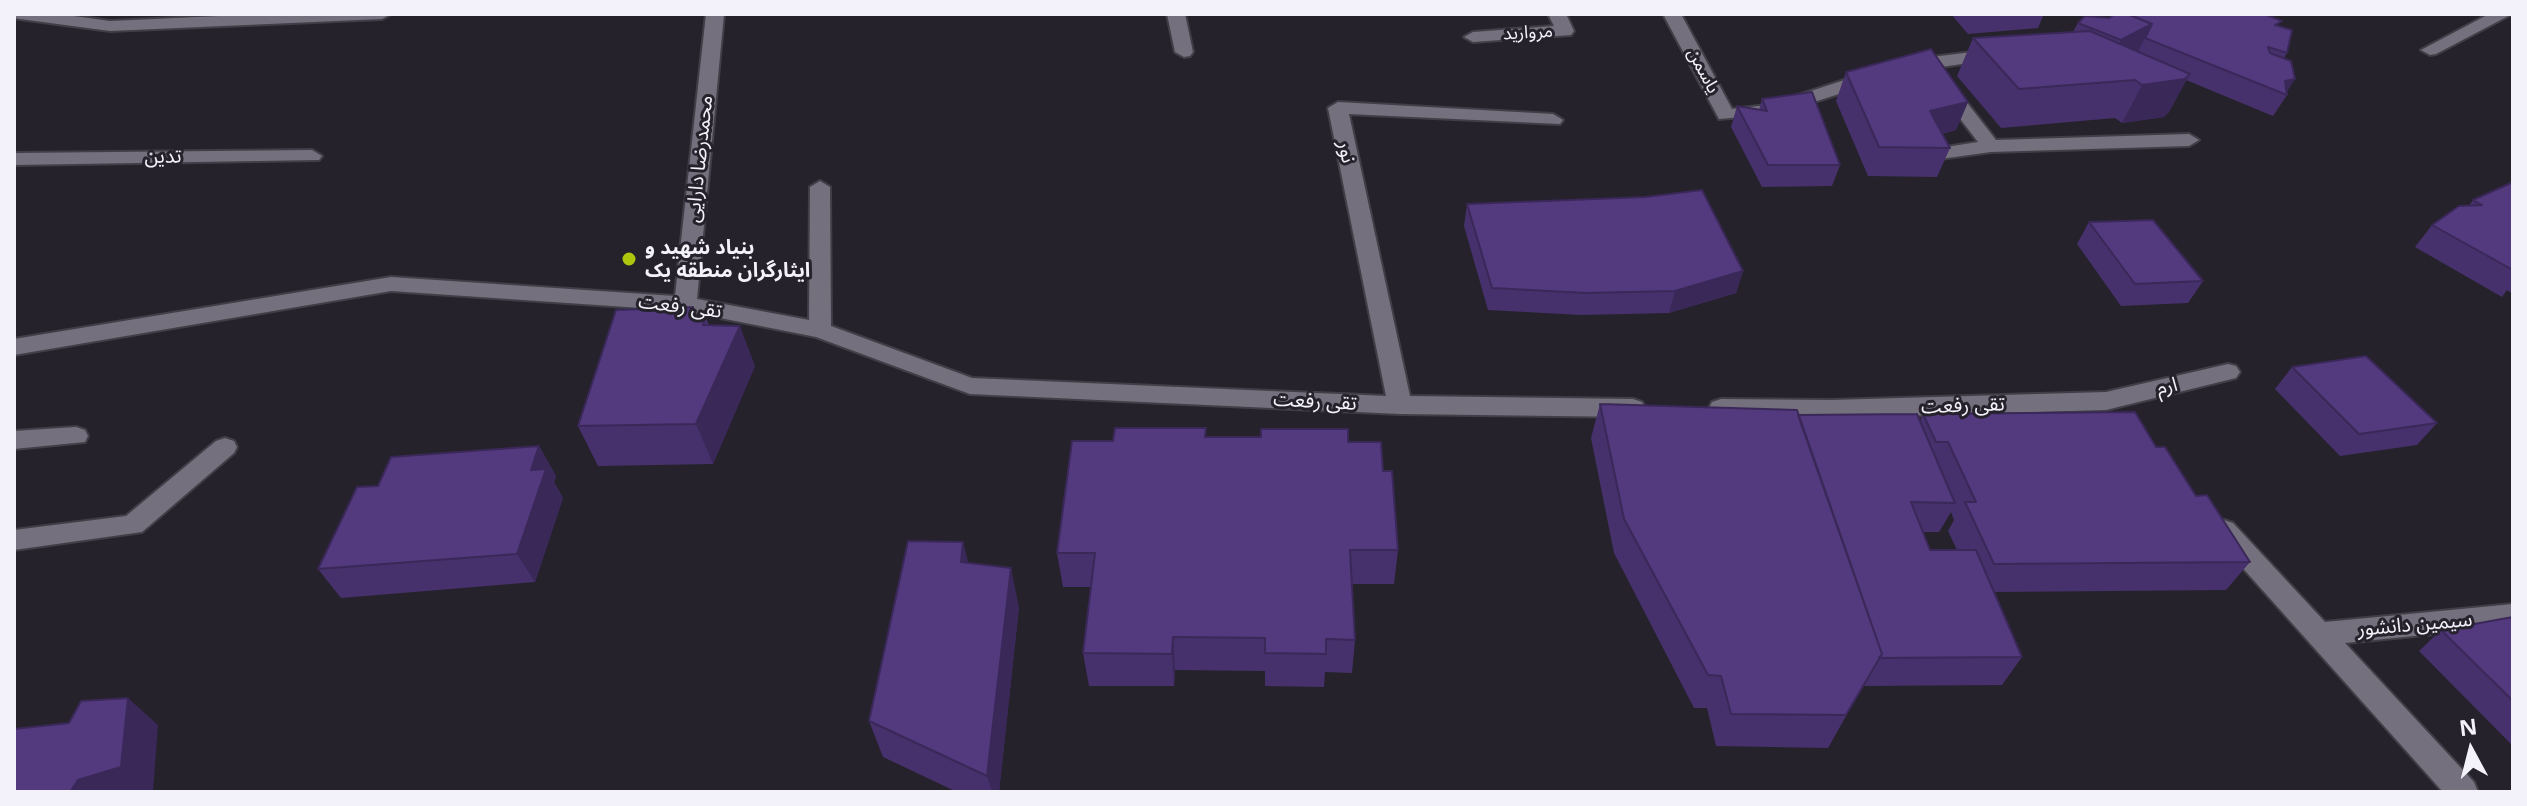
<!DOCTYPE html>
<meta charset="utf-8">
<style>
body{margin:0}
#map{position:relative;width:2527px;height:806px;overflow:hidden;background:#25222c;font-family:"Open Sans",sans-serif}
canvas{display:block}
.frame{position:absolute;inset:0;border:16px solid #f3f1f9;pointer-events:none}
.north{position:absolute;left:2431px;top:710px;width:80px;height:80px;-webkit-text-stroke:6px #25222c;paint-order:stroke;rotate:353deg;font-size:22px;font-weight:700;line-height:32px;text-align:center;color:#f3f1f9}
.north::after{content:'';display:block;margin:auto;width:28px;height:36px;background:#f3f1f9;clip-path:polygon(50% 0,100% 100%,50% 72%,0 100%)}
</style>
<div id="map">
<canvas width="2527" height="806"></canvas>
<div class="frame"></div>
<div class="north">N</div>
</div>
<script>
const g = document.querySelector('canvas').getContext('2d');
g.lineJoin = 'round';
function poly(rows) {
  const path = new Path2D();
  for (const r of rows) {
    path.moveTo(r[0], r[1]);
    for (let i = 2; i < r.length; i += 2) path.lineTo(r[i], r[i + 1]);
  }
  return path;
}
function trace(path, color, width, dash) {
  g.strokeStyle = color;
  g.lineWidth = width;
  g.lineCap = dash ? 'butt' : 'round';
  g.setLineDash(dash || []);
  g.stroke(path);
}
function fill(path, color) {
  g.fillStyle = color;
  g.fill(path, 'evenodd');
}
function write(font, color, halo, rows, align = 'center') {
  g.font = font + ' "Open Sans","Noto Sans Arabic",sans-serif';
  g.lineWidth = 6;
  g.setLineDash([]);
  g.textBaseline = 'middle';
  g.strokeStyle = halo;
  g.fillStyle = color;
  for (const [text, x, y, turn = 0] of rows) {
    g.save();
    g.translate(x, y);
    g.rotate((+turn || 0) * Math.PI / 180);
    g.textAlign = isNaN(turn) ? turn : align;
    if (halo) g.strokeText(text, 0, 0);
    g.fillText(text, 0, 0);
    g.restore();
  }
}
const minor = poly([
 [14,14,59,14,110,21,263,14,391,14,382,19,110,31,20,19,14,18,14,14],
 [706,14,724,14,697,299,809,320,810,187,820,181,830,187,831,326,972,378,1386,396,1328,108,1338,102,1553,114,1563,120,1560,124,1349,114,1410,396,1633,399,1642,402,1645,408,1642,414,1633,417,1400,414,970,394,816,337,685,311,391,291,14,355,14,339,391,277,675,296,706,14],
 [1167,14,1185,14,1193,52,1190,56,1184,57,1175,52,1167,14],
 [1548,14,1566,14,1574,31,1571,35,1473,42,1464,37,1473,32,1554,26,1548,14],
 [1663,14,1681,14,1732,109,1768,105,1872,71,1881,77,1879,81,1777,114,1719,119,1663,14],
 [2489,14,2512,14,2436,54,2430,55,2421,50,2489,14],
 [1997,49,2006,54,2003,58,1907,72,1898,66,1907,60,1997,49],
 [1944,80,1951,82,1996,140,2189,134,2199,140,2189,146,1991,152,1940,159,1930,153,1933,149,1978,142,1935,86,1944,80],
 [312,150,322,156,319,160,14,165,14,153,312,150],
 [2228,364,2236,366,2240,372,2236,378,2106,410,1831,418,1721,417,1712,414,1709,408,1712,402,1721,399,1831,400,2106,392,2228,364],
 [76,427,85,430,88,436,85,442,14,449,14,431,76,427],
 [225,438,234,441,237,447,234,453,142,532,14,550,14,530,126,516,216,441,225,438],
 [2224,520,2233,523,2325,622,2513,604,2513,626,2345,643,2474,782,2478,792,2443,792,2215,537,2211,530,2215,523,2224,520]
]);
trace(minor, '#403e46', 4);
fill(minor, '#74707d');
fill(poly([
 [1951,14,2044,14,2038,28,1968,34],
 [2115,14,2270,14,2269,16,2279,26,2287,53,2284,58,2287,95,2273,116,2186,80,2169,112,2164,117,2122,123,2115,118,2001,128,1957,76,1973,38,2073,32,2078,23,2109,18],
 [1846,72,1968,102,1956,130,1942,134,1950,148,1937,177,1868,176,1836,101],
 [1762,99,1840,165,1832,186,1762,187,1731,127,1737,106,1759,110],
 [2513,182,2513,294,2507,290,2502,297,2415,247,2432,225,2469,206,2473,200],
 [1467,204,1743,271,1736,293,1669,313,1581,315,1488,310,1464,226],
 [2089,222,2203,281,2188,303,2121,306,2077,244],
 [693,307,697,317,705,316,709,325,755,366,713,464,598,466,578,426],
 [2292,367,2437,423,2417,445,2340,456,2275,389],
 [1600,404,1920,421,1923,414,2156,447,2250,562,2226,590,1994,592,2022,657,2002,685,1863,686,1828,748,1716,746,1707,708,1694,708,1614,553,1591,438],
 [1951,512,1954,520,1948,531,1957,550,1930,550,1923,532,1939,532],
 [1206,428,1206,437,1348,442,1383,471,1398,550,1394,584,1352,584,1355,640,1352,673,1325,672,1324,687,1265,686,1265,671,1175,670,1174,686,1089,686,1083,653,1091,587,1063,587,1057,553,1113,441],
 [539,446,556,476,554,482,563,498,535,582,341,598,318,569,378,486],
 [963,542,968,563,1019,607,999,792,957,792,883,757,869,721],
 [2513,617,2513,746,2419,651,2441,630]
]), '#47316c');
fill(poly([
 [2152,24,2133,61,2102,77,2121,40],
 [2190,74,2169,112,2164,117,2122,123,2142,85],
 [2295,79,2285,95,2285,81],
 [1968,102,1956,130,1919,139,1930,111],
 [1743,271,1736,293,1669,313,1675,291],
 [693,307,709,346,691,317],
 [740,326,755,366,713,464,696,424],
 [539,446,556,476,554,482,563,498,535,582,517,554,531,470],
 [963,542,973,581,961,562],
 [1011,568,1019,607,999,792,992,792,987,776],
 [1173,637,1175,670,1174,686,1172,654],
 [128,698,158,725,153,792,70,792]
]), '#3a2858');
const building = poly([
 [2115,14,2127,14,2152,24,2121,40,2078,23,2085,16,2109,18,2115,14],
 [2128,14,2264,14,2282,21,2275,25,2292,30,2287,53,2268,47,2270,53,2291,61,2295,79,2285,81,2287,95,2145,38,2152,24,2128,14],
 [2090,31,2190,74,2185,79,2142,85,2135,80,2019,89,1973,38,2090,31],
 [1931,49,1968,102,1930,111,1950,148,1879,147,1846,72,1931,49],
 [1812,92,1840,165,1768,165,1737,106,1767,111,1762,99,1812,92],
 [2513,182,2513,270,2432,225,2459,206,2482,205,2473,200,2513,182],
 [1702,190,1743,271,1675,291,1586,293,1492,288,1467,204,1645,197,1702,190],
 [2153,220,2203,281,2135,284,2089,222,2153,220],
 [693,307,691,317,705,316,703,325,740,326,696,424,578,426,616,310,693,307],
 [2366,356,2437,423,2359,434,2292,367,2366,356],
 [1600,404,1797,410,1882,654,1846,715,1731,714,1721,676,1708,675,1624,519,1600,404],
 [2135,412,2156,447,2165,447,2196,496,2207,495,2250,562,1994,564,1965,502,1976,502,1948,442,1936,442,1923,414,2135,412],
 [1917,414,1955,503,1911,502,1930,550,1976,550,2022,657,1879,658,1882,654,1798,415,1917,414],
 [1115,428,1206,428,1205,437,1261,437,1261,429,1348,429,1348,442,1381,442,1383,471,1392,471,1398,550,1350,550,1355,640,1326,639,1326,654,1265,653,1265,638,1173,637,1172,654,1083,653,1095,553,1057,553,1072,441,1113,441,1115,428],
 [539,446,531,470,546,469,517,554,318,569,357,487,378,486,391,457,539,446],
 [908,541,963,542,961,562,1011,568,987,776,869,721,908,541],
 [2513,617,2513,701,2441,630,2513,617],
 [128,698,121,767,78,780,70,792,14,792,14,729,69,723,81,701,128,698]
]);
fill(building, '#53397d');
trace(building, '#3a2858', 2);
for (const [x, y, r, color] of [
 [629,259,8,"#adc60d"]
]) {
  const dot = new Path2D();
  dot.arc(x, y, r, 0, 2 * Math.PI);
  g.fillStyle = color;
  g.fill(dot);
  trace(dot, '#25222c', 3);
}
write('18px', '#f3f1f9', '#25222c', [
 ["مروارید",1528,33,-3],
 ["یاسمن",1703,71,62]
]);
write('20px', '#f3f1f9', '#25222c', [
 ["نور",1346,152,78],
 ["تدین",163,157,-1],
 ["محمدرضا دارایی",700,159,-84],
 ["تقی رفعت",680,307,7],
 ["ارم",2167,387,-14],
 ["تقی رفعت",1315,402,3],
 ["تقی رفعت",1963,406,-2],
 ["سیمین دانشور",2415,625,-5]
]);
write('bold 20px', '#f3f1f9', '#25222c', [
 ["بنیاد شهید و",645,248],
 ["ایثارگران منطقه یک",645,271]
], 'left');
</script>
